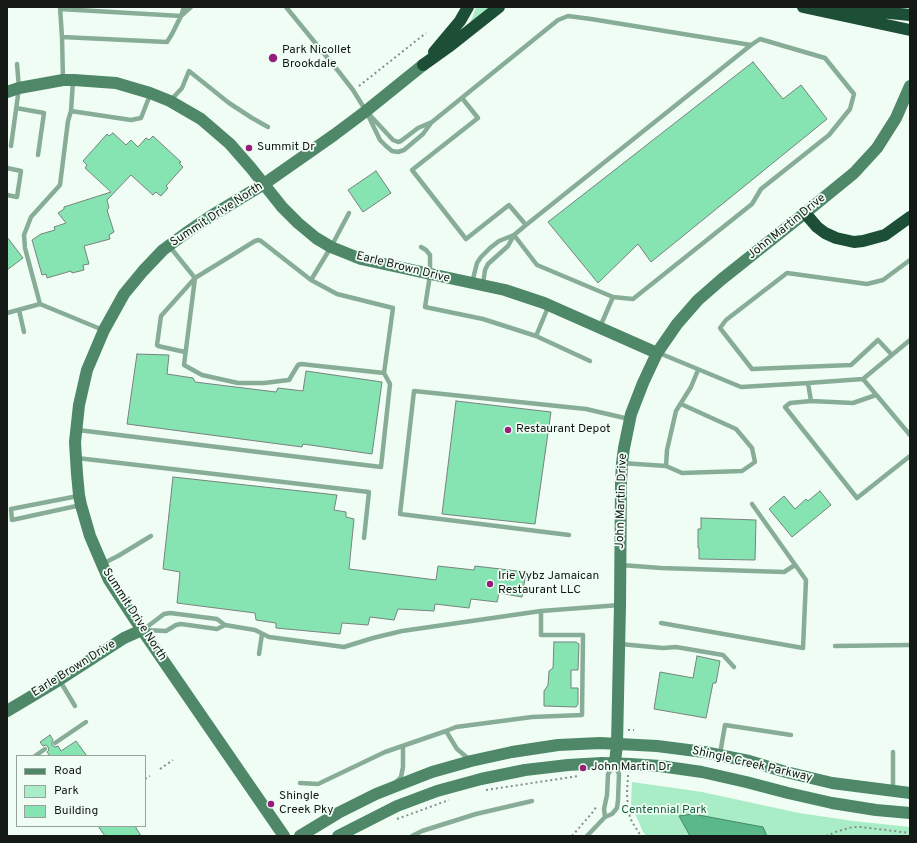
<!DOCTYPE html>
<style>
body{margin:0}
#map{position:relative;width:917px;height:843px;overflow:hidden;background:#f0fdf5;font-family:Overpass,sans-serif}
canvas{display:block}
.frame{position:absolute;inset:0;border:8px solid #141916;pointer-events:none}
.legend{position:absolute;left:16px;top:755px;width:130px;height:72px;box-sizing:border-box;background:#f0fdf5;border:1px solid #98a29c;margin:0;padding:5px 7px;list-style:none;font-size:12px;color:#141916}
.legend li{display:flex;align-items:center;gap:8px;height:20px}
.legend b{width:20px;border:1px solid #98a29c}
</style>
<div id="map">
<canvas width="917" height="843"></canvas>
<div class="frame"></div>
<ul class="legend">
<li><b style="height:5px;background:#4e8869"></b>Road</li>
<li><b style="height:11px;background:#a8edc6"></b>Park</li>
<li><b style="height:11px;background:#86e3b2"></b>Building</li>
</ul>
</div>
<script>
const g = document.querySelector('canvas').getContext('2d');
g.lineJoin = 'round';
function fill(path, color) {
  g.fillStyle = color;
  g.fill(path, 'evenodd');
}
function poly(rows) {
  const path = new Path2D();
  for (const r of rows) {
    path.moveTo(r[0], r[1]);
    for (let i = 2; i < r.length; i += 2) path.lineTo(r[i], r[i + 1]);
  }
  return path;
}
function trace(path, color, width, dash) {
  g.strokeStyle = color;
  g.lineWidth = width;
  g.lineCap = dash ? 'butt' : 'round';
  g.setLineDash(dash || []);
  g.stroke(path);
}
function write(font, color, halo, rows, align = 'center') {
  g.font = font + ' Overpass,sans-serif';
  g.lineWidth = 3.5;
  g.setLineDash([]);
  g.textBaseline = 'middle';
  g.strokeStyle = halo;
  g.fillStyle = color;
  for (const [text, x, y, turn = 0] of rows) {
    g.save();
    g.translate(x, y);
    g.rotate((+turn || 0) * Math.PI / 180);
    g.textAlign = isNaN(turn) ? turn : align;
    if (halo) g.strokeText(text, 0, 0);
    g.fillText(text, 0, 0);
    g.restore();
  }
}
fill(poly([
 [476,7,493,7,473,22,471,22,471,20,473,16],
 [632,782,702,792,799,813,853,821,910,827,910,836,646,836,643,832,631,804]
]), '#a8edc6');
const water = poly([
 [693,814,763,827,767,836,690,836,679,816,693,814]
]);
fill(water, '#5bb889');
trace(water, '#468866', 1);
const building = poly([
 [753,62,783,99,801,85,827,119,651,262,638,244,598,283,548,222,753,62],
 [113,133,126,145,131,140,138,147,146,138,149,140,153,136,181,162,179,163,183,167,166,186,168,188,161,196,156,192,153,195,131,175,107,200,109,208,107,210,114,232,109,235,110,239,84,246,89,264,83,265,84,270,72,273,71,271,47,278,46,274,42,275,32,240,41,234,55,230,54,227,66,223,58,213,64,209,64,207,111,192,85,168,87,165,83,161,107,134,109,136,113,133],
 [376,171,391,193,363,212,348,190,376,171],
 [7,237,23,258,7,270,7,237],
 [137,354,169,355,167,374,193,378,195,382,276,392,278,388,303,391,306,371,382,382,372,454,303,444,302,447,127,424,137,354],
 [456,401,551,412,535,524,442,514,456,401],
 [173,477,337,495,334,510,346,512,346,517,354,519,349,569,436,580,438,566,474,570,475,566,526,572,522,597,499,593,497,602,471,599,469,608,435,604,434,611,398,609,394,620,370,617,368,625,342,623,340,634,276,628,276,623,256,620,255,613,177,603,180,572,163,569,173,477],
 [820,491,831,505,792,537,769,509,784,496,795,509,806,499,808,501,820,491],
 [701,518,756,520,755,560,699,559,699,548,698,548,698,529,701,529,701,518],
 [554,642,576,642,579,644,578,670,571,670,571,688,578,688,578,704,576,707,544,706,544,691,548,685,549,671,553,668,554,642],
 [697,656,720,661,716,683,713,683,706,718,654,709,660,672,693,678,697,656],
 [50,735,53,740,52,742,52,745,55,747,58,746,61,751,76,741,87,756,50,756,47,752,49,750,48,747,46,745,43,746,40,742,50,735],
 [98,826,135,826,141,836,105,836,98,826]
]);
fill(building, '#86e3b2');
trace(building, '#77837c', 1);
trace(poly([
 [359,86,426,33],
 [628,730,634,730],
 [160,769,173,760],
 [628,775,627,793,628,811,632,822,641,836],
 [145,779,150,776],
 [486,790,578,776],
 [397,819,449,800],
 [572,836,592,813,597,806],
 [826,836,838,831,853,827,861,827,910,833]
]), '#868f8a', 2, [2, 3]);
trace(poly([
 [60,7,62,37,63,80],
 [286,7,339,72,353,90,366,111,380,140,386,146,392,151,398,152,404,150,423,134,431,123],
 [60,9,181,16,191,7],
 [62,37,167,42,172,34,181,16,184,7],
 [462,98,478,118,412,170,466,239,509,205,526,225,514,235,499,241,490,248,481,257,477,263,472,283],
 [171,100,182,88,189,71,229,103,252,118,268,127],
 [16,108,44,113,38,155],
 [71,111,73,81],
 [367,112,393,140,398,142,401,141,418,128,432,122,558,20,568,16,591,19,751,45,760,39,825,58,854,94,850,109,829,135,761,189,752,204,633,299,613,297,600,327],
 [11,146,19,88,17,64],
 [7,168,21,171,17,197,7,195],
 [526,225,751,45],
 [514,235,537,265,613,297],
 [170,247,195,278,161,316,157,345,158,346,185,352],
 [421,247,426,250,430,255,430,275,425,307,483,319,536,336],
 [311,280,261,241,258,240,255,241,195,278,184,365,202,375,238,383,264,383,289,380,298,365,301,364,384,373],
 [483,284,485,270,488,264,508,246,514,235],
 [549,305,536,336,590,361],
 [19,310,24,332],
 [7,313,40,304],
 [103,330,40,304,25,248,24,235,31,217,60,185,68,121,71,111,131,120,141,118,150,95],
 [659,353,741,387,808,383,863,379,910,340],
 [892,355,878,340,851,365,752,369,720,328,726,320,787,273,867,284,883,280,910,260],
 [863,379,910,435],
 [808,383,811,401],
 [876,395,853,403,811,401,790,403,785,407,857,498,910,456],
 [78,430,381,467,390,384,384,373,393,308,337,294,311,280,331,247,349,213],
 [77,458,369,492,364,538],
 [622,463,666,466,682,473,742,471,755,462,752,448,736,429,681,404],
 [666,466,667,450,676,411,691,387,698,370],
 [78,496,11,509,12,520,81,505],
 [569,535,400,514,414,391,586,409,629,419],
 [102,564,118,556,151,536],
 [621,565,661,568,784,572,795,565],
 [661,623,803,648,806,580,752,504],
 [143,630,164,614,170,613,217,619,225,625,255,630,269,637,344,647,373,638,402,631,541,611,620,605],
 [145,630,166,631,176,625,181,624,217,629,225,625],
 [620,644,663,648,676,647,723,655,734,667],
 [835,646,910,645],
 [259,654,262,634],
 [60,681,75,706],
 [446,731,457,749,470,760],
 [55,743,86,722],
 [720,754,725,725,791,735],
 [35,756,45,749],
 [396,782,401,777,403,767,403,746],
 [300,783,318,784,385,752,446,731,456,727,532,717,582,715,583,635,541,635,541,611],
 [893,790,893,752],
 [605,817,604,809,607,795,608,774,614,765],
 [412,836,422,831,476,814,532,801],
 [587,836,605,817,612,814,617,808,618,800,619,774,615,765]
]), '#88ad97', 4.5);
trace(poly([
 [7,92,19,88,63,80,74,80,116,83,150,93,170,101,201,119,230,144,251,168,282,207,298,223,316,238,331,247,361,259,505,290,544,303,657,353],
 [7,711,59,680,124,638,142,630],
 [615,763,617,744,620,605,621,483,622,463,624,448,631,414,643,383,657,353,677,324,698,300,722,279,805,213,854,173,877,148,896,118,910,86],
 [284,836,134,618,109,580,102,564,90,536,81,505,79,495,77,474,75,442,79,405,87,370,104,330,124,294,143,271,163,250,186,233,211,216,264,184,334,135,366,111,423,65],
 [300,836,338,813,376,794,414,779,432,772,471,761,512,752,558,745,600,743,657,746,704,752,749,761,786,772,832,783,910,793],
 [338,836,397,806,437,791,481,779,525,770,568,765,602,763,630,764,660,766,702,772,746,782,788,793,832,803,876,810,910,813]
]), '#4e8869', 12);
trace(poly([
 [803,7,910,30],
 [840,8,910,15],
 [434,52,460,21,468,7],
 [423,65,451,45,499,7],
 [805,213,817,227,825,233,836,238,854,242,863,241,885,235,910,217]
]), '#1d4f37', 12);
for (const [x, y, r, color] of [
 [273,58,5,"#951e7a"],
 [249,148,4,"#951e7a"],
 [508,430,4,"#951e7a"],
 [490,584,4,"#951e7a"],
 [583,768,4,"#951e7a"],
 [271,804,4,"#951e7a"]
]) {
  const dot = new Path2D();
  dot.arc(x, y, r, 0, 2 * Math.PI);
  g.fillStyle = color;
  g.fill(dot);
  trace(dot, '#f0fdf5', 1.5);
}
write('12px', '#141916', '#f0fdf5', [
 ["Park Nicollet",282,51],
 ["Brookdale",282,65],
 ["Summit Dr",257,148],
 ["Restaurant Depot",516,430],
 ["Irie Vybz Jamaican",498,577],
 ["Restaurant LLC",498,591],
 ["John Martin Dr",591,768],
 ["Shingle",279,797],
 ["Creek Pky",279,811]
], 'left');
write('12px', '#141916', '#f0fdf5', [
 ["Summit Drive North",217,215,-33],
 ["John Martin Drive",787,227,-39],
 ["Earle Brown Drive",403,268,14],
 ["John Martin Drive",622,501,-88],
 ["Summit Drive North",134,615,57],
 ["Earle Brown Drive",74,669,-32],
 ["Shingle Creek Parkway",752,765,13]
]);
write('12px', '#1a5f3f', '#f0fdf5', [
 ["Centennial Park",664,811]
]);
</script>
